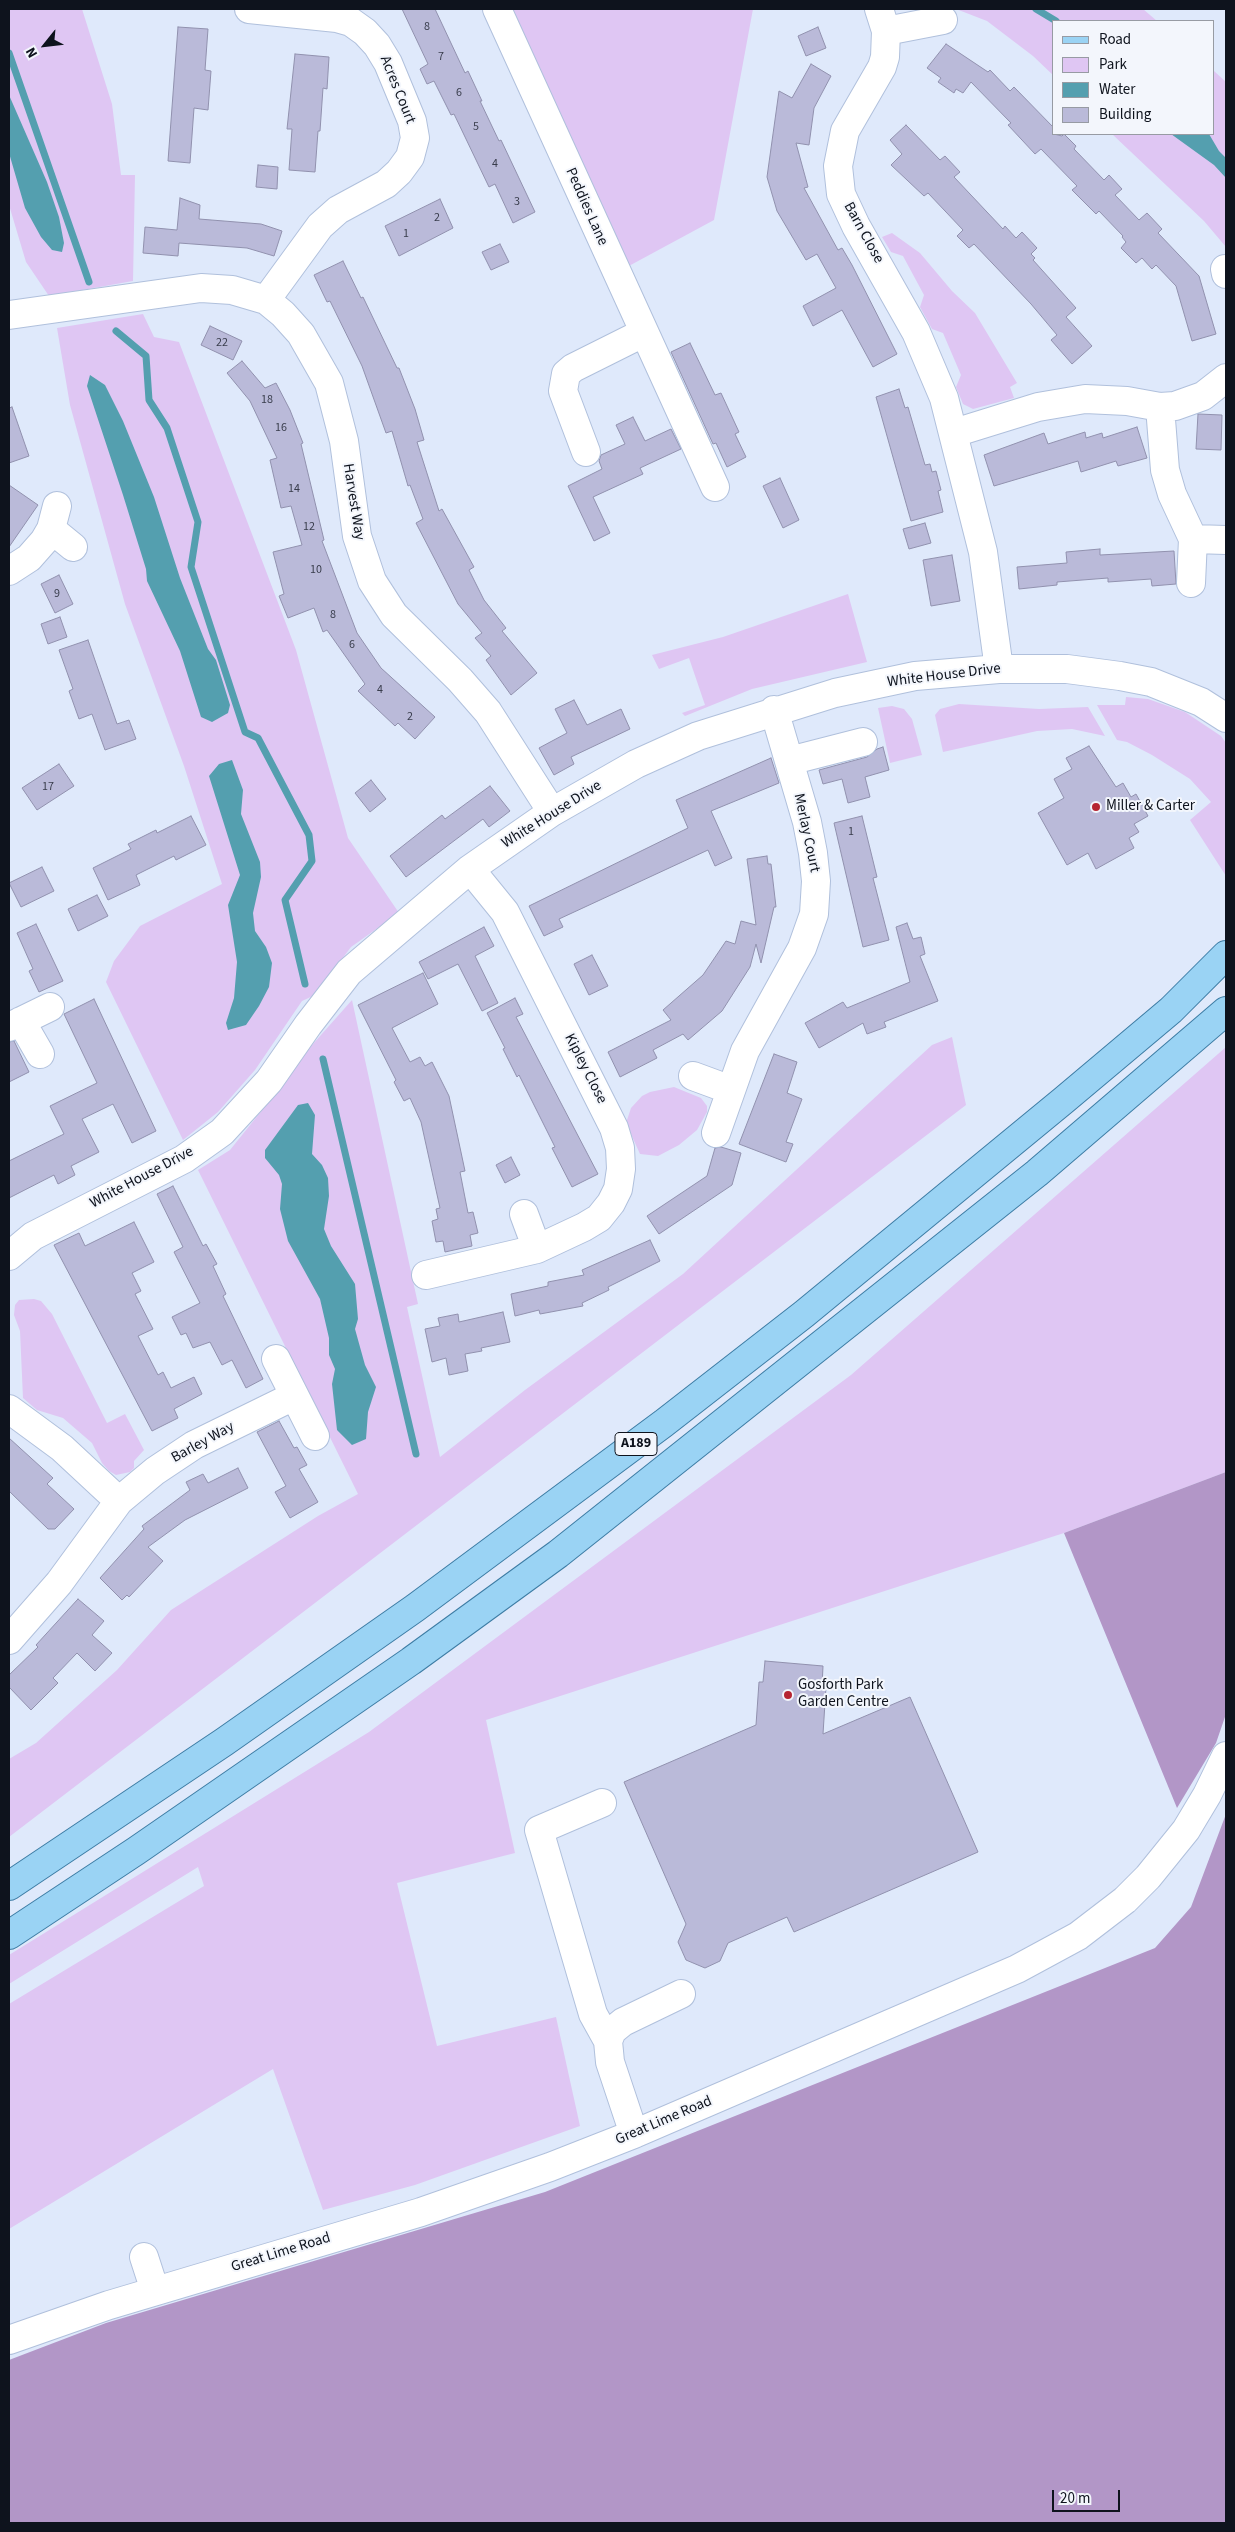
<!DOCTYPE html>
<style>
body{margin:0}
#map{position:relative;width:1235px;height:2532px;overflow:hidden;background:#dfe9fb;font-family:"Source Sans 3",sans-serif}
canvas{display:block}
.frame{position:absolute;inset:0;border:10px solid #0e131d;pointer-events:none}
.legend{position:absolute;left:1052px;top:20px;width:162px;height:115px;box-sizing:border-box;background:#f3f6fc;border:1px solid #979ba3;margin:0;padding:6px 9px;list-style:none;font-size:15px;color:#0e131d}
.legend li{display:flex;align-items:center;gap:10px;height:25px}
.legend b{width:25px;border:1px solid #979ba3}
.north{position:absolute;left:20px;top:20px;width:50px;height:50px;-webkit-text-stroke:4px #f3f6fc;paint-order:stroke;rotate:241deg;font-size:14px;font-weight:700;line-height:20px;text-align:center;color:#0e131d}
.north::after{content:'';display:block;margin:auto;width:18px;height:22px;background:#0e131d;clip-path:polygon(50% 0,100% 100%,50% 72%,0 100%)}
.scale{position:absolute;left:1052px;top:2490px;width:68px;height:22px;box-sizing:border-box;border:2px solid #0e131d;border-top:0;padding-left:6px;font-size:15px;line-height:18px;white-space:nowrap;color:#0e131d;-webkit-text-stroke:4px #f3f6fc;paint-order:stroke}
</style>
<div id="map">
<canvas width="1235" height="2532"></canvas>
<div class="frame"></div>
<ul class="legend">
<li><b style="height:6px;background:#9ad3f4"></b>Road</li>
<li><b style="height:14px;background:#dfc6f3"></b>Park</li>
<li><b style="height:14px;background:#549faf"></b>Water</li>
<li><b style="height:14px;background:#babad9"></b>Building</li>
</ul>
<div class="north">N</div>
<div class="scale">20 m</div>
</div>
<script>
const g = document.querySelector('canvas').getContext('2d');
g.lineJoin = 'round';
function fill(path, color) {
  g.fillStyle = color;
  g.fill(path, 'evenodd');
}
function poly(rows) {
  const path = new Path2D();
  for (const r of rows) {
    path.moveTo(r[0], r[1]);
    for (let i = 2; i < r.length; i += 2) path.lineTo(r[i], r[i + 1]);
  }
  return path;
}
function trace(path, color, width, dash) {
  g.strokeStyle = color;
  g.lineWidth = width;
  g.lineCap = dash ? 'butt' : 'round';
  g.setLineDash(dash || []);
  g.stroke(path);
}
function write(font, color, halo, rows, align = 'center') {
  g.font = font + ' "Source Sans 3",sans-serif';
  g.lineWidth = 4;
  g.setLineDash([]);
  g.textBaseline = 'middle';
  g.strokeStyle = halo;
  g.fillStyle = color;
  for (const [text, x, y, turn = 0] of rows) {
    g.save();
    g.translate(x, y);
    g.rotate((+turn || 0) * Math.PI / 180);
    g.textAlign = isNaN(turn) ? turn : align;
    if (halo) g.strokeText(text, 0, 0);
    g.fillText(text, 0, 0);
    g.restore();
  }
}
fill(poly([
 [9,9,82,9,112,104,121,175,135,175,133,281,49,296,26,262,9,205],
 [510,9,753,9,714,220,627,267],
 [956,9,1143,9,1157,21,1054,21,1054,76,1033,56,987,21],
 [1214,71,1226,82,1226,247,1204,221,1112,134,1214,134],
 [892,233,920,253,952,291,975,313,1017,383,1010,387,1014,398,973,409,963,404,956,387,961,375,943,333,932,329,920,307,924,295,903,256,891,252,882,237],
 [143,314,154,337,179,342,296,650,348,838,399,913,351,947,315,995,302,1001,255,1070,218,1112,183,1140,106,982,114,961,140,926,222,884,184,766,125,604,70,405,57,328],
 [848,594,867,662,752,689,685,716,682,713,705,705,689,658,659,669,652,655,723,637],
 [1126,697,1148,699,1185,712,1221,736,1226,743,1226,876,1190,820,1211,802,1190,779,1152,755,1127,742,1117,740,1097,705,1125,705],
 [959,704,1039,709,1088,707,1105,736,1072,729,1037,731,943,752,935,715,940,709],
 [892,706,904,709,912,719,922,755,890,763,878,708],
 [352,1000,418,1304,407,1307,440,1457,525,1390,683,1274,932,1045,952,1037,966,1105,9,1837,9,1759,36,1743,117,1670,171,1610,318,1516,358,1494,198,1170,230,1150,267,1104,297,1062],
 [1226,1047,1226,1472,1064,1533,486,1720,515,1853,397,1883,437,2046,556,2017,580,2126,415,2185,323,2210,273,2069,9,2229,9,2004,204,1886,198,1867,9,1984,9,1955,369,1732,851,1375],
 [674,1087,701,1098,707,1106,707,1112,697,1130,679,1145,658,1156,640,1154,626,1123,631,1108,642,1096,650,1092],
 [34,1299,41,1301,52,1314,107,1423,125,1414,144,1450,134,1461,134,1468,130,1472,116,1475,109,1471,102,1463,92,1443,63,1418,37,1410,23,1398,20,1331,14,1315,15,1305,19,1300]
]), '#dfc6f3');
fill(poly([
 [1226,1472,1226,1714,1216,1743,1177,1808,1064,1533],
 [1226,1814,1226,2523,9,2523,9,2360,106,2323,545,2192,1155,1948,1191,1907]
]), '#b296c7');
fill(poly([
 [9,95,47,182,59,217,64,243,62,252,52,250,41,237,25,208,9,153],
 [1171,134,1209,134,1219,151,1226,158,1226,178,1214,165],
 [90,375,105,385,123,421,154,497,180,578,208,649,216,660,230,705,228,713,212,722,201,717,180,651,147,581,146,569,123,495,87,386],
 [232,760,243,790,241,814,260,862,261,877,253,913,255,931,266,947,272,963,269,987,259,1006,246,1025,228,1030,226,1023,234,998,237,962,228,905,240,875,209,776,219,764],
 [308,1103,315,1115,312,1154,322,1165,328,1178,329,1196,324,1229,331,1246,355,1284,358,1319,355,1329,365,1365,376,1387,368,1412,366,1439,352,1445,337,1430,332,1384,335,1369,329,1355,329,1338,320,1299,288,1241,280,1209,282,1184,279,1175,265,1158,265,1150,298,1105]
]), '#549faf');
trace(poly([
 [1036,9,1056,21],
 [9,53,89,282],
 [116,331,146,356,149,400,167,428,198,522,191,567,245,732,258,738,309,835,312,861,285,900,305,984],
 [323,1059,416,1454]
]), '#549faf', 7);
const building = poly([
 [402,9,435,9,465,73,468,71,482,101,480,101,499,141,501,140,535,212,513,223,495,184,489,187,454,114,451,115,434,81,427,84,420,69,428,64,402,9],
 [178,27,208,29,205,70,211,71,208,110,194,108,190,163,168,161,178,27],
 [818,27,826,48,806,56,798,36,818,27],
 [946,44,988,72,990,70,1010,91,1014,87,1054,128,1054,134,1062,136,1064,134,1076,146,1074,149,1104,180,1109,175,1122,189,1115,195,1139,220,1147,213,1162,229,1158,233,1199,276,1216,334,1192,341,1176,286,1156,265,1152,269,1142,258,1136,263,1121,248,1126,242,1122,237,1123,236,1099,211,1096,214,1072,190,1077,186,1041,149,1035,154,1008,125,1011,123,971,82,963,93,956,89,954,93,938,82,941,78,927,68,946,44],
 [295,54,329,57,327,89,323,88,320,131,318,131,315,172,289,170,292,129,287,129,295,54],
 [811,64,831,76,814,108,809,145,796,143,808,187,804,188,838,250,842,248,852,265,897,354,873,367,842,310,813,326,803,306,836,288,817,254,806,260,777,211,767,177,779,91,792,98,811,64],
 [906,125,940,160,945,156,960,172,954,177,1003,229,1005,226,1016,238,1022,232,1037,248,1031,254,1035,258,1033,260,1076,308,1066,317,1092,346,1072,364,1051,340,1057,335,1031,304,974,244,969,248,957,236,963,230,928,193,924,196,891,165,902,154,890,140,906,125],
 [258,165,278,167,277,189,256,187,258,165],
 [180,198,200,205,199,219,261,224,282,231,274,256,247,248,179,243,178,256,143,253,145,227,177,230,180,198],
 [440,199,453,228,399,256,385,226,440,199],
 [500,244,509,262,491,270,482,252,500,244],
 [343,261,361,298,363,297,397,368,399,368,415,409,424,440,417,442,439,511,442,509,474,567,469,570,484,600,506,628,502,631,537,673,511,695,486,660,491,656,475,638,482,633,458,604,416,523,423,519,410,485,408,486,392,431,386,433,362,366,330,301,327,302,314,275,343,261],
 [210,326,242,341,233,360,201,345,210,326],
 [690,343,715,395,721,393,739,432,735,434,746,457,727,467,716,443,713,444,671,352,690,343],
 [242,361,265,388,276,383,290,410,303,443,301,444,324,540,322,541,357,633,381,668,435,717,415,739,398,723,395,726,358,691,365,684,327,630,323,632,314,608,288,618,279,596,284,594,273,552,302,545,291,506,281,508,270,460,277,458,250,401,227,373,242,361],
 [899,389,905,408,908,407,925,465,930,464,932,472,936,471,941,490,938,491,943,512,911,521,876,397,899,389],
 [12,407,29,456,9,463,9,408,12,407],
 [1198,414,1222,415,1221,450,1196,449,1198,414],
 [633,417,645,441,671,429,681,449,640,468,643,474,593,497,610,533,594,541,568,486,602,469,599,461,601,455,625,444,616,425,633,417],
 [1137,427,1147,458,1118,466,1116,461,1081,472,1078,461,994,486,984,455,1044,433,1048,444,1085,432,1086,438,1102,433,1103,438,1137,427],
 [780,478,799,520,783,528,763,486,780,478],
 [9,485,38,505,9,547,9,485],
 [925,523,931,543,909,549,903,529,925,523],
 [1100,549,1100,555,1174,551,1176,584,1152,586,1151,579,1108,582,1108,578,1057,582,1057,585,1019,589,1017,567,1067,563,1066,552,1100,549],
 [952,555,960,601,931,606,923,560,952,555],
 [59,575,73,604,55,613,41,584,59,575],
 [60,617,67,637,48,644,41,624,60,617],
 [88,640,117,724,129,720,136,739,105,750,92,714,79,719,69,691,73,689,59,650,88,640],
 [574,700,587,725,621,709,630,729,571,757,574,764,554,775,539,748,567,733,555,709,574,700],
 [1089,746,1116,787,1123,783,1131,797,1136,794,1148,816,1134,824,1139,832,1129,838,1134,848,1096,869,1088,853,1067,865,1038,813,1064,798,1054,779,1072,769,1066,758,1089,746],
 [883,747,889,770,865,777,870,797,848,803,842,779,823,784,819,770,867,757,877,749,883,747],
 [771,758,779,783,711,811,732,858,715,866,708,850,559,919,563,927,544,936,529,906,688,828,676,800,771,758],
 [59,764,74,786,37,810,22,788,59,764],
 [371,780,386,799,370,812,355,793,371,780],
 [490,786,510,811,489,827,483,819,406,877,390,856,442,815,445,819,490,786],
 [191,816,206,845,176,860,174,856,136,875,140,885,108,900,93,868,131,849,128,844,156,830,157,833,191,816],
 [862,816,877,877,873,878,889,940,863,947,834,823,862,816],
 [767,856,768,864,771,864,776,907,774,907,761,963,756,944,750,967,722,1011,688,1040,683,1034,653,1050,657,1058,620,1077,608,1052,671,1020,663,1010,703,975,726,941,735,944,741,921,756,925,747,859,767,856],
 [42,867,54,891,21,907,9,883,42,867],
 [97,895,108,916,78,931,68,909,97,895],
 [907,923,913,939,921,937,925,954,920,956,938,1001,884,1022,886,1027,867,1034,863,1023,819,1048,805,1023,843,1002,847,1008,910,982,896,927,907,923],
 [36,924,63,981,39,992,29,971,33,969,17,933,36,924],
 [484,927,494,946,475,956,498,1003,482,1011,458,964,428,979,419,962,484,927],
 [592,955,608,986,589,995,574,964,592,955],
 [423,973,438,1004,392,1028,410,1062,420,1057,425,1066,432,1062,449,1096,465,1171,460,1172,468,1213,473,1212,478,1233,470,1235,472,1246,445,1252,443,1241,436,1242,432,1221,438,1219,436,1209,440,1208,421,1122,410,1098,404,1101,394,1082,396,1080,358,1005,423,973],
 [515,998,523,1014,516,1017,598,1174,572,1187,552,1148,555,1147,519,1075,517,1077,503,1049,505,1048,487,1013,515,998],
 [94,999,156,1131,132,1143,113,1104,82,1119,99,1152,71,1166,75,1175,58,1184,54,1175,9,1198,9,1161,64,1134,50,1106,97,1083,64,1014,94,999],
 [14,1041,29,1072,9,1082,9,1042,14,1041],
 [774,1054,797,1062,787,1093,802,1099,786,1142,793,1144,786,1162,739,1144,774,1054],
 [721,1147,741,1153,732,1185,659,1234,647,1216,707,1176,715,1148,721,1147],
 [511,1157,520,1175,505,1183,496,1165,511,1157],
 [173,1186,203,1246,206,1244,217,1264,213,1266,226,1294,223,1296,263,1379,246,1388,232,1360,222,1365,210,1342,193,1348,186,1333,181,1335,172,1317,200,1303,174,1252,183,1247,157,1194,173,1186],
 [134,1222,154,1262,132,1273,141,1291,135,1294,153,1329,138,1336,158,1375,163,1372,171,1388,194,1377,202,1394,174,1409,178,1418,152,1431,54,1245,79,1233,85,1246,134,1222],
 [650,1240,660,1261,608,1287,609,1290,582,1303,583,1306,540,1314,539,1310,515,1316,511,1294,548,1286,548,1282,584,1275,582,1270,650,1240],
 [503,1312,510,1342,481,1348,482,1351,465,1354,468,1371,449,1375,446,1358,432,1362,425,1329,440,1326,438,1318,458,1314,459,1322,503,1312],
 [279,1421,294,1448,297,1447,307,1465,299,1469,318,1502,290,1518,275,1492,286,1486,257,1432,279,1421],
 [9,1438,53,1478,47,1484,74,1509,55,1529,48,1529,9,1491,9,1438],
 [238,1468,248,1488,185,1520,148,1547,163,1561,129,1597,127,1595,122,1600,100,1578,144,1529,142,1526,190,1490,186,1482,203,1474,208,1483,238,1468],
 [78,1599,104,1621,92,1635,112,1653,95,1671,77,1653,53,1678,58,1683,31,1710,9,1687,9,1675,38,1647,36,1645,78,1599],
 [765,1661,823,1666,822,1687,826,1687,823,1734,910,1697,978,1852,794,1932,787,1917,728,1943,720,1961,705,1968,686,1960,678,1942,686,1924,624,1782,756,1725,759,1682,763,1682,765,1661]
]);
fill(building, '#babad9');
trace(building, '#9191ae', 1);
const minor = poly([
 [249,9,337,18,351,22,365,32,377,45,388,63,412,121,415,138,410,157,399,172,386,184,338,210,320,226,266,300],
 [497,9,715,487],
 [879,9,886,31,885,57,882,67,845,131,838,166,841,194,856,226,916,332,944,398,983,552,999,669],
 [886,31,943,20],
 [1225,269,1226,274],
 [9,315,201,288,232,290,266,300,283,314,301,334,329,383,344,441,357,536,372,581,394,615,460,680,488,712,552,812],
 [1160,407,1165,470,1172,494,1193,539,1191,583],
 [954,433,1038,407,1085,399,1127,401,1160,407,1175,406,1203,396,1226,378],
 [586,452,563,391,566,374,573,368,643,333],
 [51,529,73,547],
 [1193,539,1226,540],
 [9,571,29,558,44,541,51,529,57,506],
 [789,761,863,742],
 [21,1021,40,1054],
 [9,1027,50,1007],
 [693,1076,731,1090],
 [716,1133,745,1051,802,948,814,914,816,881,813,853,807,822,774,710],
 [524,1214,537,1249],
 [9,1256,33,1236,184,1159,222,1132,269,1081,308,1025,349,972,470,869,552,812,636,764,698,736,835,693,915,676,999,669,1067,669,1120,676,1151,682,1201,702,1226,718],
 [426,1275,537,1249,584,1227,599,1218,611,1203,618,1189,621,1169,620,1148,614,1128,505,912,470,869],
 [276,1359,315,1436],
 [9,1409,62,1448,119,1501],
 [9,1640,59,1583,119,1501,155,1471,194,1445,294,1396],
 [602,1803,539,1830,593,2014,608,2041],
 [634,2134,610,2062,608,2041,612,2031,623,2022,681,1994],
 [144,2257,155,2291],
 [9,2340,109,2305,421,2212,550,2167,634,2134,1017,1969,1078,1936,1125,1900,1148,1877,1186,1830,1207,1795,1226,1756]
]);
const major = poly([
 [9,1886,224,1742,415,1608,664,1423,804,1314,1064,1100,1171,1010,1226,955],
 [9,1935,136,1851,411,1661,558,1554,1037,1173,1226,1011]
]);
trace(minor, '#b0c0dc', 30);
trace(major, '#3d7ca4', 30);
trace(minor, '#fff', 28);
trace(major, '#9ad3f4', 28);
for (const [x, y, r, color] of [
 [1096,807,5,"#b62532"],
 [788,1695,5,"#b62532"]
]) {
  const dot = new Path2D();
  dot.arc(x, y, r, 0, 2 * Math.PI);
  g.fillStyle = color;
  g.fill(dot);
  trace(dot, '#f3f6fc', 2);
}
write('12px', '#393d4c', null, [
 ["8",427,27],
 ["7",441,57],
 ["6",459,93],
 ["5",476,127],
 ["4",495,164],
 ["3",517,202],
 ["2",437,218],
 ["1",406,234],
 ["22",222,343],
 ["18",267,400],
 ["16",281,428],
 ["14",294,489],
 ["12",309,527],
 ["10",316,570],
 ["9",57,594],
 ["8",333,615],
 ["6",352,645],
 ["4",380,690],
 ["2",410,717],
 ["17",48,787],
 ["1",851,832]
]);
for (const [x, y, w] of [
 [636,1444,42]
]) {
  const box = new Path2D();
  box.roundRect(x - w / 2, y - 11.5, w, 23, 4);
  g.fillStyle = '#f3f6fc';
  g.fill(box);
  trace(box, '#0e131d', 1);
}
write('bold 14px', '#0e131d', null, [
 ["A189",636,1444]
]);
write('15px', '#0e131d', '#f3f6fc', [
 ["Acres Court",397,90,68],
 ["Peddies Lane",586,207,66],
 ["Barn Close",863,233,61],
 ["Harvest Way",353,502,81],
 ["White House Drive",944,676,-7],
 ["White House Drive",552,815,-32],
 ["Merlay Court",806,833,78],
 ["Kipley Close",585,1069,63],
 ["White House Drive",142,1178,-28],
 ["Barley Way",203,1443,-29],
 ["Great Lime Road",664,2121,-23],
 ["Great Lime Road",281,2253,-17]
]);
write('15px', '#0e131d', '#f3f6fc', [
 ["Miller & Carter",1106,807],
 ["Gosforth Park",798,1686],
 ["Garden Centre",798,1703]
], 'left');
</script>
